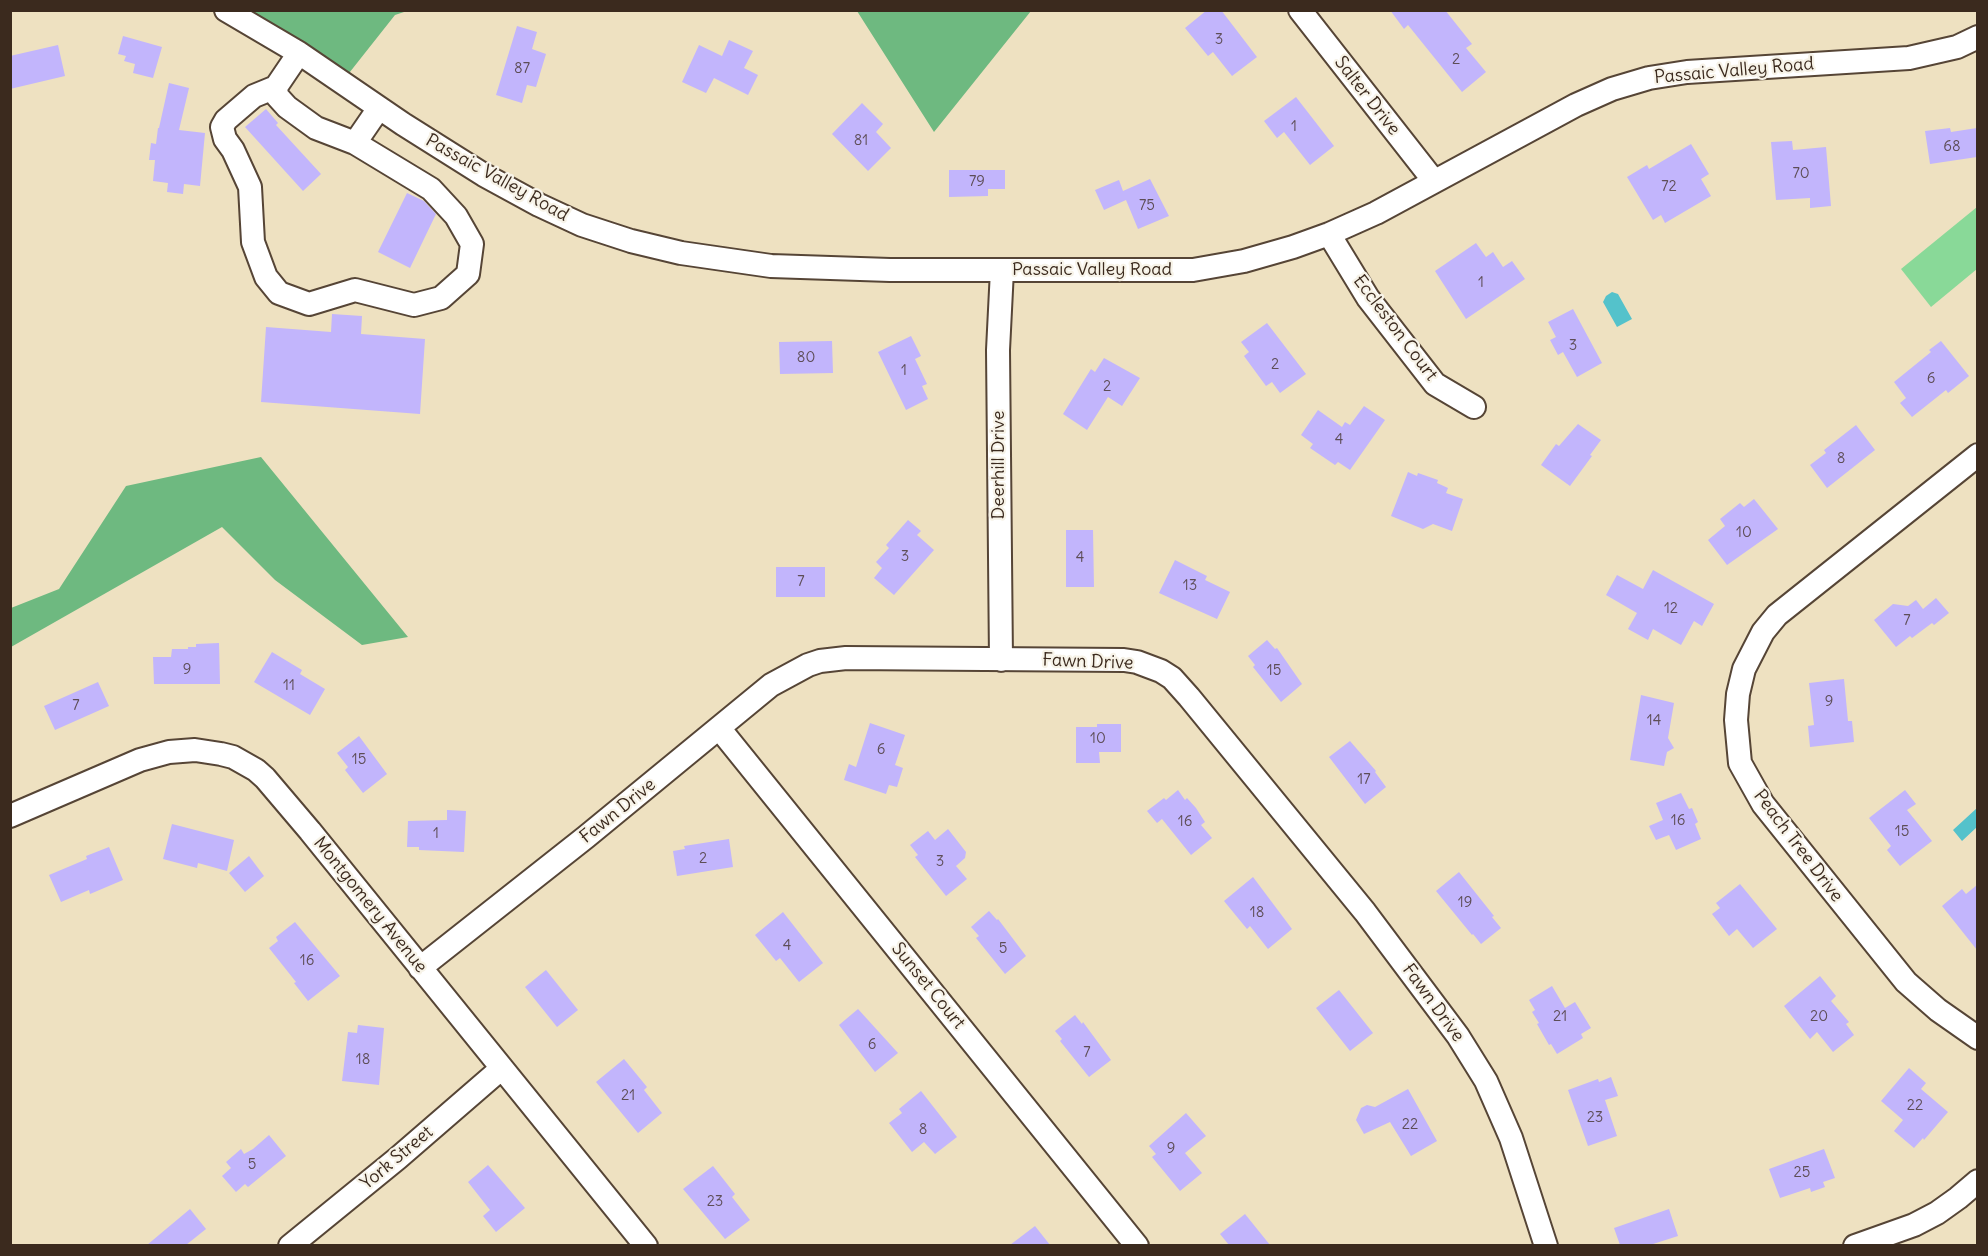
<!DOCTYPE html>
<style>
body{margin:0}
#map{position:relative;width:1988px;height:1256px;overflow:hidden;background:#eee1c1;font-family:Delius,sans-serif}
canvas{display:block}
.frame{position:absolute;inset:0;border:12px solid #3b2a1e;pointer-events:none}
</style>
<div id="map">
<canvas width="1988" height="1256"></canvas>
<div class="frame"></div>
</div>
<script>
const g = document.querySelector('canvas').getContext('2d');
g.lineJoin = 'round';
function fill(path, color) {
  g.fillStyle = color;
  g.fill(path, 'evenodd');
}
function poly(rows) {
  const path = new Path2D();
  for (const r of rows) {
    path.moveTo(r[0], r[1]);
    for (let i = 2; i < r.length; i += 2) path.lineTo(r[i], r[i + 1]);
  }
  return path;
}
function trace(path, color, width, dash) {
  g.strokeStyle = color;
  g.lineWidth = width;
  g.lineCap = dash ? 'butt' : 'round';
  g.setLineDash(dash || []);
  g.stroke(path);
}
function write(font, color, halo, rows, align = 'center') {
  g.font = font + ' Delius,sans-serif';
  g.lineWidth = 4.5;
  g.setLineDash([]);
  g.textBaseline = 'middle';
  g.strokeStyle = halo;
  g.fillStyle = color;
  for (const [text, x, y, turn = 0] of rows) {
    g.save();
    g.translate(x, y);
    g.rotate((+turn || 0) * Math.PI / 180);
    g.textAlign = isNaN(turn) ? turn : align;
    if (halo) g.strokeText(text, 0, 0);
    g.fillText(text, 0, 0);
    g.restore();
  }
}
fill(poly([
 [1977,207,1977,269,1931,307,1901,269]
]), '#89d998');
fill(poly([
 [211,11,407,11,395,15,342,82,249,26],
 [857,11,1031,11,934,132],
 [261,457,408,637,362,645,275,580,222,527,11,647,11,608,59,589,126,486]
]), '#6eb980');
fill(poly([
 [1612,292,1618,294,1632,319,1617,327,1603,302,1606,296],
 [1977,808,1977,827,1962,841,1953,830]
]), '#54c2cb');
fill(poly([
 [1207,10,1221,10,1257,57,1232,76,1213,52,1208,56,1185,28],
 [1390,10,1445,10,1472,44,1466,48,1486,72,1462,92,1408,25,1404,29],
 [517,26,537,32,532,49,546,54,536,87,527,85,522,103,496,95],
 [123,36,162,47,153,78,133,73,135,64,124,61,126,56,118,54],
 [729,40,753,51,744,68,758,75,748,95,714,78,706,93,682,82,699,45,722,56],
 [58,45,65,76,10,89,10,56],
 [169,83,189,88,179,130,205,133,200,186,184,184,183,194,167,192,168,183,153,181,155,160,149,160,151,143,156,144,158,128,159,128],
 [1296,97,1334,146,1310,165,1284,132,1277,138,1264,121],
 [862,103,883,124,876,132,891,148,868,171,832,134],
 [266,109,278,123,276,125,321,174,303,191,245,127],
 [1950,128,1951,132,1977,128,1977,157,1930,164,1925,131],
 [1792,141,1793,150,1826,147,1831,206,1810,208,1810,198,1776,200,1771,142],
 [1691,144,1709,174,1701,179,1711,196,1665,223,1661,215,1653,220,1627,177,1647,165,1649,169],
 [949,170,1005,170,1005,189,988,189,988,196,949,197],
 [1150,179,1169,216,1138,229,1126,200,1104,210,1095,190,1119,180,1123,191],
 [407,193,424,201,436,214,410,268,378,252],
 [1476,243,1486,257,1493,252,1503,267,1512,261,1525,279,1466,319,1435,271],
 [1573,309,1602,363,1577,377,1563,352,1558,355,1550,340,1556,337,1548,322],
 [332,314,362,316,361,334,425,339,420,414,261,402,266,327,331,332],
 [1267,323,1306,374,1280,393,1272,382,1266,386,1244,356,1249,352,1241,342],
 [911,336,921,356,915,359,927,384,922,386,928,399,906,410,878,352],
 [832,341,833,373,780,374,779,342],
 [1941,341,1969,376,1948,393,1946,390,1912,417,1900,403,1906,398,1894,382,1931,352,1929,350],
 [1104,358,1140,378,1122,406,1108,397,1087,430,1063,414,1091,369,1095,372],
 [1364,406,1385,420,1350,470,1338,462,1335,465,1310,448,1313,444,1301,435,1318,410,1342,427,1345,422,1350,425],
 [1578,424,1601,440,1590,455,1592,456,1570,486,1541,465,1556,444,1559,446],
 [1856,425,1875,450,1827,488,1810,465,1826,453,1824,450],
 [1408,472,1417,476,1418,473,1438,480,1437,483,1448,488,1446,493,1463,499,1452,531,1433,524,1423,529,1391,516],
 [1754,499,1778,529,1727,565,1708,540,1725,526,1720,519,1740,503,1744,507],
 [908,520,921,531,917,535,934,550,894,595,874,578,882,568,876,562,889,548,886,545],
 [1066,530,1093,530,1094,587,1066,587],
 [1175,560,1207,576,1205,580,1230,592,1217,619,1159,593],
 [776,567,825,567,825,597,776,597],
 [1653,570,1714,604,1702,626,1694,621,1681,645,1653,629,1648,640,1628,629,1637,613,1606,595,1617,575,1643,589],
 [1936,598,1949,613,1934,625,1932,623,1912,638,1910,636,1896,647,1874,620,1893,604,1908,606,1916,600,1923,609],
 [1267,640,1275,649,1277,648,1302,684,1281,702,1253,667,1255,665,1248,656],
 [219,643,220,684,154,684,153,657,171,657,172,649,188,649,188,647,196,647,196,644],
 [272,652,302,670,300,674,325,689,310,715,254,682],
 [1844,679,1848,721,1852,721,1854,742,1810,747,1808,726,1814,725,1809,683],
 [98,682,109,706,55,730,44,706],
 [1641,695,1674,703,1668,738,1674,748,1667,752,1664,766,1630,760],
 [870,723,905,735,895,765,903,768,897,787,889,785,886,794,844,780,849,764,856,767],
 [1097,724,1121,724,1121,752,1099,752,1100,763,1076,763,1076,727,1097,727],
 [359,736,387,774,363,793,345,770,348,767,337,753],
 [1350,741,1376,771,1375,772,1386,787,1365,804,1329,757],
 [1178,790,1185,800,1187,798,1196,808,1205,822,1201,825,1212,838,1191,855,1162,819,1157,823,1147,811,1164,798,1166,800],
 [1905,790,1916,804,1907,810,1932,841,1900,866,1887,850,1891,846,1869,818],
 [1681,793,1689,809,1692,808,1698,822,1695,824,1701,839,1676,850,1669,835,1656,840,1649,826,1663,820,1656,803],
 [447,810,466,811,464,852,419,850,419,847,407,847,408,821,447,820],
 [172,824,234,840,227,871,198,863,197,868,163,859],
 [948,829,966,852,965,858,956,866,967,879,946,896,915,857,918,855,910,845,928,831,935,840],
 [729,839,733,867,677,876,673,851,685,849,684,846],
 [109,847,123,880,90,894,89,890,61,902,49,875,87,859,86,856],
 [249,856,264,876,245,892,229,873],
 [1459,872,1494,916,1492,917,1501,928,1481,944,1473,934,1472,935,1436,891],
 [1253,877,1292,929,1268,949,1250,926,1247,929,1224,901],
 [1740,884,1777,929,1753,948,1737,929,1729,936,1712,914,1720,908,1716,903],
 [1977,885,1977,950,1942,906,1962,889,1966,894],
 [989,911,997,920,998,919,1026,956,1005,974,976,938,979,936,971,927],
 [783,912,823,963,799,982,780,958,776,961,755,935],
 [295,922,340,976,308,1001,294,983,296,982,269,948,278,941,276,937],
 [546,970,578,1010,557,1027,525,987],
 [1820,976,1836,996,1831,1001,1849,1022,1846,1024,1854,1035,1833,1052,1817,1032,1810,1039,1784,1006],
 [1552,986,1565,1008,1575,1002,1591,1028,1581,1034,1583,1038,1557,1054,1551,1044,1549,1045,1537,1024,1539,1023,1532,1012,1535,1010,1529,1000],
 [1339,990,1373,1033,1350,1051,1316,1008],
 [858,1009,898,1053,875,1072,839,1025],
 [1075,1015,1082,1024,1083,1022,1111,1060,1089,1077,1060,1041,1062,1039,1055,1031],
 [358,1025,384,1028,379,1085,342,1081,348,1032,357,1033],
 [624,1059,647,1087,644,1090,662,1113,638,1133,596,1082],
 [1909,1068,1926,1083,1921,1089,1948,1112,1924,1140,1923,1138,1914,1148,1894,1131,1903,1120,1881,1101],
 [1611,1077,1618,1096,1605,1100,1617,1136,1588,1146,1568,1090,1598,1079,1599,1082],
 [1408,1089,1437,1141,1411,1156,1390,1122,1364,1134,1356,1120,1361,1108,1367,1105,1375,1107],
 [921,1091,957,1137,935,1154,924,1142,912,1152,889,1123,902,1113,899,1109],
 [1186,1113,1206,1136,1185,1153,1202,1173,1180,1191,1152,1157,1156,1154,1149,1146],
 [269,1135,286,1156,248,1187,245,1184,236,1192,222,1176,231,1168,226,1162,241,1149,244,1154,253,1149],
 [1824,1149,1835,1178,1823,1182,1825,1187,1811,1192,1810,1188,1780,1198,1769,1169],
 [488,1165,525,1208,496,1232,483,1216,490,1210,468,1182],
 [713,1166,735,1194,732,1197,750,1220,725,1239,683,1189],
 [190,1209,206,1229,186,1245,147,1245],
 [1669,1209,1678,1236,1650,1245,1620,1245,1614,1228],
 [1245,1214,1270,1245,1229,1245,1220,1234],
 [1035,1226,1050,1245,1010,1245]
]), '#c2b5fc');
const minor = poly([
 [226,10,299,53,403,124,484,175,539,205,582,225,631,241,681,253,771,266,890,270,1193,270,1244,261,1293,247,1329,234,1376,213,1576,105,1612,89,1649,78,1687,72,1909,58,1957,47,1978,37],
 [1300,10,1434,181],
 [299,53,276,87,277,96,287,107,316,128,355,143,379,108],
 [276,87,254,96,226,120,222,127,225,139,233,150,250,187,253,242,266,277,279,293,309,304,355,290,414,305,441,298,468,274,472,244,456,216,431,189,355,143],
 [1329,234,1368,298,1435,384,1474,407],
 [1978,455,1777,615,1763,632,1744,669,1738,694,1736,720,1740,763,1763,804,1906,982,1938,1010,1978,1038],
 [1001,660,998,350,1002,270],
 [719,728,1137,1246],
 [10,816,140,760,169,752,195,750,221,754,233,757,256,770,265,778,310,831,646,1246],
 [420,968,586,837,771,685,808,665,820,661,846,658,1124,660,1137,662,1161,671,1172,678,1189,697,1365,912,1458,1036,1486,1081,1511,1138,1546,1246],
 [290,1246,398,1158,502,1068],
 [1855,1246,1914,1225,1937,1213,1958,1198,1978,1181]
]);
trace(minor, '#564536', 26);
trace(minor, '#fff', 22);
write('15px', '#5d4d56', null, [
 ["3",1219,40],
 ["2",1456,60],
 ["87",522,69],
 ["1",1294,127],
 ["81",861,141],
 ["68",1952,147],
 ["70",1801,174],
 ["79",977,182],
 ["72",1669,187],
 ["75",1147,206],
 ["1",1481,283],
 ["3",1573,346],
 ["80",806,358],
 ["2",1275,365],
 ["1",904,371],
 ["6",1931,379],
 ["2",1107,387],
 ["4",1339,440],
 ["8",1841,459],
 ["10",1744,533],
 ["3",905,557],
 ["4",1080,558],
 ["7",801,582],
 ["13",1190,586],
 ["12",1671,609],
 ["7",1907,621],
 ["9",187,670],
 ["15",1274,671],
 ["11",289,686],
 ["9",1829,702],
 ["7",76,706],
 ["14",1654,721],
 ["10",1098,739],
 ["6",881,750],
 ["15",359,760],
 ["17",1364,780],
 ["16",1678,821],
 ["16",1185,822],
 ["15",1902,832],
 ["1",436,834],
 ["2",703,859],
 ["3",940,862],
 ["19",1465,903],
 ["18",1257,913],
 ["4",787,946],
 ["5",1003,949],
 ["16",307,961],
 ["21",1560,1017],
 ["20",1819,1017],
 ["6",872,1045],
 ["7",1087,1053],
 ["18",363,1060],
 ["21",628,1096],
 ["22",1915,1106],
 ["23",1595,1118],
 ["22",1410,1125],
 ["8",923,1130],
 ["9",1171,1149],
 ["5",252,1165],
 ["25",1802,1173],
 ["23",715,1202]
]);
write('18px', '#3b2a1e', '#f7f3e8', [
 ["Passaic Valley Road",1734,71,-5],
 ["Salter Drive",1367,96,52],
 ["Passaic Valley Road",497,178,29],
 ["Passaic Valley Road",1092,270],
 ["Eccleston Court",1395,328,53],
 ["Deerhill Drive",999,465,-90],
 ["Fawn Drive",1088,662,2],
 ["Fawn Drive",618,811,-39],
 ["Peach Tree Drive",1798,846,53],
 ["Montgomery Avenue",370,905,51],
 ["Sunset Court",928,986,51],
 ["Fawn Drive",1433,1003,54],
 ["York Street",397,1158,-40]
]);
</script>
